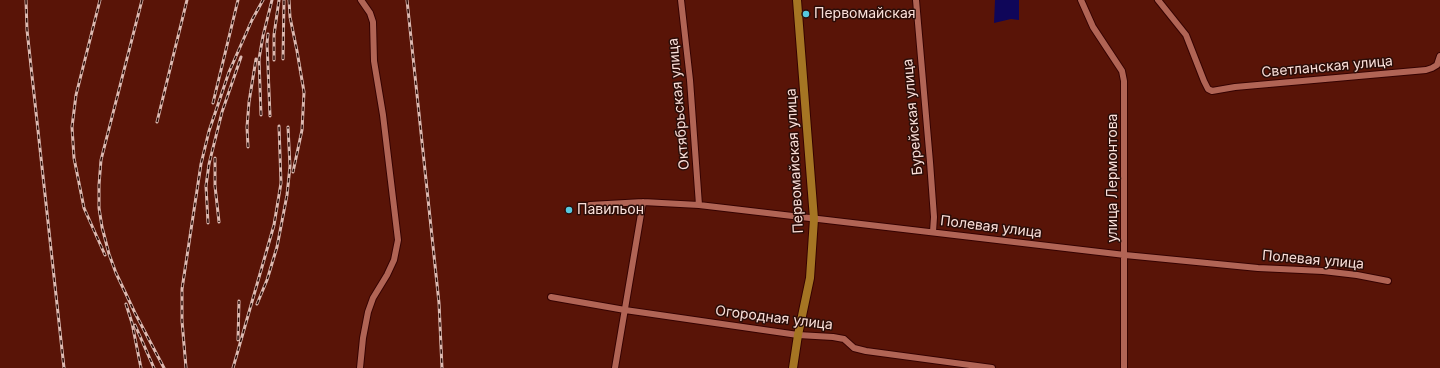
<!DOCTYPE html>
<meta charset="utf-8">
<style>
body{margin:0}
canvas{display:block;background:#591407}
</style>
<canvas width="1440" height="368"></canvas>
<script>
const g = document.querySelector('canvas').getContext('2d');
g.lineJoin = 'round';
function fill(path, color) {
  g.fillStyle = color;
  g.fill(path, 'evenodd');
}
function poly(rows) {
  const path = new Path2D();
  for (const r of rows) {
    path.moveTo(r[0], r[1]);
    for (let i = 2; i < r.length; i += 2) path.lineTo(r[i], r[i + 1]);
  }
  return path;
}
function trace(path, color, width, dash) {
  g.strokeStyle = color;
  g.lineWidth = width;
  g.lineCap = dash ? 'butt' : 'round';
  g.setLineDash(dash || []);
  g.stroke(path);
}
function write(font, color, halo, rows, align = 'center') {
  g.font = font + ' Inter,sans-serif';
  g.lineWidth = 3;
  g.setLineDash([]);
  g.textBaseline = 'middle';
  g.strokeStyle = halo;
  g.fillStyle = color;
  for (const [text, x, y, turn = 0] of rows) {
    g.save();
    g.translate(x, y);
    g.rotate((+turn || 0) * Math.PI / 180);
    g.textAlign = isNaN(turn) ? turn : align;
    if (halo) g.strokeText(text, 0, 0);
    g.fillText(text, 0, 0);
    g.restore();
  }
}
fill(poly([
 [995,0,1019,0,1019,20,1011,19,994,23]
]), '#0f0659');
const minor = poly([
 [681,0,690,80,699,205],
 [916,0,930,162,934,217,933,232],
 [1081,0,1093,27,1122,71,1124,81,1124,368],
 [1158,0,1186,35,1204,81,1208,89,1212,91,1235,87,1426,70,1432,68,1437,65,1440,56],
 [590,205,643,202,699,205,1125,255,1258,268,1323,271,1357,275,1388,281],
 [551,297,625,310,798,335,833,337,844,339,854,348,866,351,992,368],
 [360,368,363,338,368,312,373,298,387,275,394,260,398,240,383,115,374,61,373,22,370,13,361,0],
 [615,368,643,202]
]);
const major = poly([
 [793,368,798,335,810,278,814,219,797,0]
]);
trace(minor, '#350200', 8);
trace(major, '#350200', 10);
trace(minor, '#b16455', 6);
trace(major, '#a57523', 8);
const rail = poly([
 [26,0,27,30,64,368],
 [100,0,76,95,72,127,74,158,84,208,105,255],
 [142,0,101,160,99,185,99,208,102,227,109,254,116,273,135,313,164,368],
 [289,0,290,17,297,51,304,92,302,130,293,172],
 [407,0,439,303,442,368],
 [268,34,267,43,270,116],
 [283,59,284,0],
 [274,60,274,35,279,0],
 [213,103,238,0],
 [261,115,259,59,263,36,272,0],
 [157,122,187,0],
 [248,147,247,127,249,102,256,59],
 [215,158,215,186,219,222],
 [208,223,206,186,209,164,222,112,241,57],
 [126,304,132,323,141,368],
 [257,304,267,280,277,247,287,195,290,166,288,127],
 [135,325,154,368],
 [238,340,239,301],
 [186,368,182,321,182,289,201,164,209,131,229,72,252,20,263,0],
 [233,368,274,225,281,183,279,126]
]);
trace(rail, '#dcbab2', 3);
trace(rail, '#2b0d08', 1.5, [4.5]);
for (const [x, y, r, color] of [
 [806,14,4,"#56c9e0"],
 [569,210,4,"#56c9e0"]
]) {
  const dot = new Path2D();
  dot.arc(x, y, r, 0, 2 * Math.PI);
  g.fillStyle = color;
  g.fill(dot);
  trace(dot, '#2b0d08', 1.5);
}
write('14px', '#fadfd9', '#2b0d08', [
 ["Первомайская",814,14],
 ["Павильон",577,210]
], 'left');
write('14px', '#fadfd9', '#2b0d08', [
 ["Светланская улица",1327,67,-5],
 ["Октябрьская улица",679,104,-95],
 ["Бурейская улица",913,117,-95],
 ["Первомайская улица",795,161,-93],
 ["улица Лермонтова",1113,178,-90],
 ["Полевая улица",991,227,7],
 ["Полевая улица",1313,260,5],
 ["Огородная улица",774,318,7]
]);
</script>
